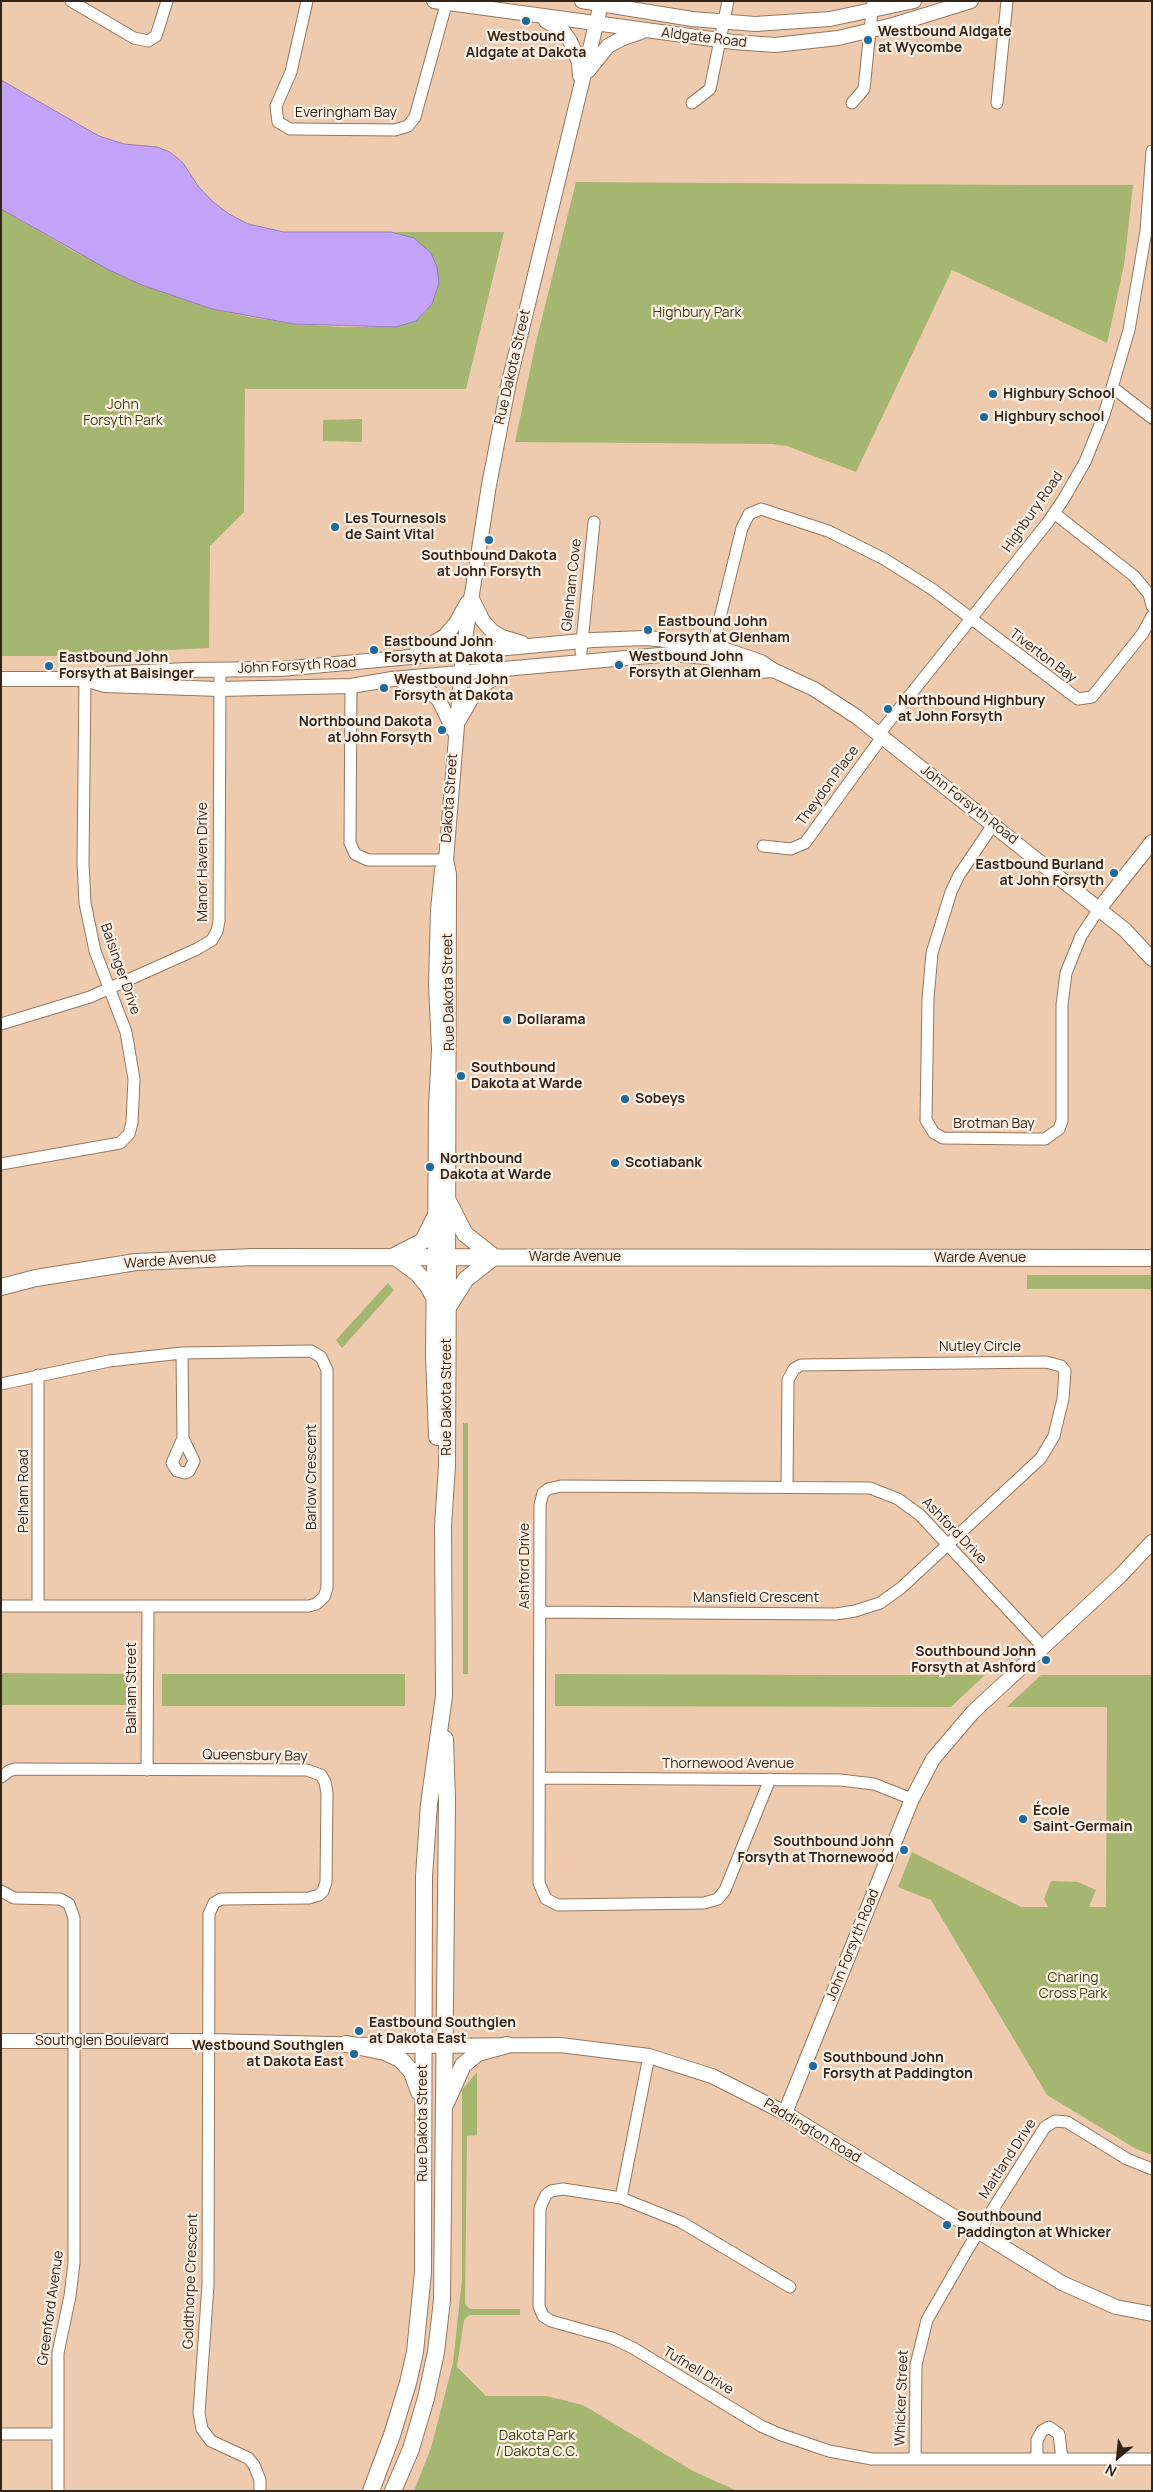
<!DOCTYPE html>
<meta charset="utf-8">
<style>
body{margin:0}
#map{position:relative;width:1153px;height:2492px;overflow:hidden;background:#eecbaf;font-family:Manrope,sans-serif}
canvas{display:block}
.frame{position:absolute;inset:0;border:2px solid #312419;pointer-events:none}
.north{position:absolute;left:1093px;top:2432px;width:50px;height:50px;-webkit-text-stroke:4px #fff0e5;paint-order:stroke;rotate:208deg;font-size:14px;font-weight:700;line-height:20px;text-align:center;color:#312419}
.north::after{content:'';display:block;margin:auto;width:18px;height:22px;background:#312419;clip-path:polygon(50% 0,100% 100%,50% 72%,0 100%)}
</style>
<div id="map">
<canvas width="1153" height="2492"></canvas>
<div class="frame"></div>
<div class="north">N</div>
</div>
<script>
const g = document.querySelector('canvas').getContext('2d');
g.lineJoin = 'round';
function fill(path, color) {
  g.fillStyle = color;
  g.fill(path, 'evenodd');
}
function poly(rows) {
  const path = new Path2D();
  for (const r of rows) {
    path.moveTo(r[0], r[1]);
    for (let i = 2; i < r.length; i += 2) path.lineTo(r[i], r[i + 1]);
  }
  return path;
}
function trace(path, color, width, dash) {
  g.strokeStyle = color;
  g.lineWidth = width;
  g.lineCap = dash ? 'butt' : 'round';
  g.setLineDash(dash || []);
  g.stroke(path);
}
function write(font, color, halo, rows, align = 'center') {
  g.font = font + ' Manrope,sans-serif';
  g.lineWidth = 4.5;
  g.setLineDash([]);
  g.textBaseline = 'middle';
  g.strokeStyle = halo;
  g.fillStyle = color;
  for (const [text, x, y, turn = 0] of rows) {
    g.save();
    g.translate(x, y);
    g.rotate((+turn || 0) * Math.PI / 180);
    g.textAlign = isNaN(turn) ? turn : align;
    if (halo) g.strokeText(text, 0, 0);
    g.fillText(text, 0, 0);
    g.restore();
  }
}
fill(poly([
 [576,182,1023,185,1133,185,1124,265,1107,343,952,270,856,472,787,446,772,444,515,442,536,342],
 [1,209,75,252,142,285,212,309,249,317,294,324,342,327,395,327,416,321,427,310,399,233,391,232,504,232,466,389,245,389,244,512,210,546,209,648,54,656,1,656],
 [362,419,362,442,323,441,323,420],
 [1027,1275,1152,1275,1152,1289,1027,1289],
 [388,1283,394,1290,342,1348,336,1340],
 [463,1423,468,1423,468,1674,463,1674],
 [1,1673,133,1674,133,1705,1,1705],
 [162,1674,405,1674,405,1706,162,1706],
 [555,1674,838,1675,985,1675,951,1707,555,1706],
 [1041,1675,1152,1675,1152,2155,1136,2149,1047,2095,931,1900,898,1887,912,1852,1021,1907,1048,1907,1044,1899,1051,1881,1078,1882,1096,1890,1089,1907,1106,1907,1107,1707,1007,1707],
 [477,2072,477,2135,467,2136,465,2304,470,2309,520,2309,520,2315,469,2315,464,2320,457,2367,486,2396,546,2396,583,2405,693,2471,737,2491,414,2491,431,2448,453,2363,462,2279,462,2090]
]), '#a4b670');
const water = poly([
 [1,80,99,136,124,144,157,147,170,152,183,163,198,186,212,201,229,214,248,224,284,232,391,232,414,238,431,253,437,267,439,283,432,304,416,321,396,327,294,324,212,309,142,285,109,270,1,209,1,80]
]);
fill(water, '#c3a3f8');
trace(water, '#977db5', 1);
const minor = poly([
 [71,1,134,38,148,41,156,36,167,1],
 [307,1,291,72,276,106,278,122,290,129,295,129,395,130,408,126,415,117,447,1],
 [692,103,710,89,728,1],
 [852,103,864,89,873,1],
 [997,103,1007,1],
 [1112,387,1152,418],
 [1054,513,1134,576,1149,594,1152,606],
 [581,652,594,522],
 [711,654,742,528,749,514,761,509,828,531,884,559,932,589,1078,699,1092,697,1143,633,1152,616],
 [351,686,350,843,355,854,368,860,446,860],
 [879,734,1048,522,1063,500,1085,462,1104,415,1129,330,1146,231,1152,151],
 [993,825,959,875,951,892,932,953,928,999,926,1120,934,1133,943,1138,1032,1139,1045,1139,1059,1129,1062,1121,1062,1005,1066,973,1081,936,1099,909],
 [763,846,791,849,805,843,882,737],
 [1,1024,90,997,197,949,212,940,217,931,219,921,220,670],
 [1,1164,120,1143,129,1134,132,1123,134,1079,126,1032,95,951,85,903,83,863,85,679],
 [182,1353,183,1438,172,1463,177,1471,185,1473,189,1471,194,1461,183,1438],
 [38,1375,38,1606],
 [1,1384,109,1361,182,1353,311,1351,321,1357,327,1370,327,1588,324,1597,316,1604,309,1606,1,1606],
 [540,1612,836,1614,855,1611,880,1603,901,1588,1041,1458,1054,1436,1058,1419,1063,1399,1065,1371,1061,1366,1046,1362,801,1365,794,1369,788,1380,787,1487],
 [147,1770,148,1606],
 [1,1777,9,1771,15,1769,307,1770,321,1775,325,1782,327,1793,326,1882,323,1891,319,1895,309,1898,221,1899,214,1903,209,1914,208,2285,199,2413,202,2429,211,2441,248,2458,254,2465,260,2480,260,2491],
 [540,1778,840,1780,874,1784,912,1799],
 [770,1779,725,1890,718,1899,704,1903,558,1905,546,1899,539,1883,540,1505,543,1493,548,1489,561,1486,870,1488,898,1499,920,1515,1043,1647],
 [1,1891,14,1898,60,1899,69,1904,74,1918,74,2263,70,2296,58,2353,58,2491],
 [621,2198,649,2056],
 [790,2287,681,2222,621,2198,563,2189,551,2191,546,2195,540,2208,539,2306,543,2316,551,2321,612,2338,633,2348,761,2426,779,2434,829,2451,872,2459,1152,2459],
 [1,2434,57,2434],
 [915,2459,916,2365,927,2320,969,2247,1045,2127,1055,2121,1067,2122,1127,2159,1152,2169],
 [1037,2459,1037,2440,1042,2431,1049,2427,1059,2434,1062,2459]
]);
const tertiary = poly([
 [434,1,734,42,775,45,838,38,893,25,971,1],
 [582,1,692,19,755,24,830,19,914,1],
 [546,21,563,31,570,41,579,62,580,76],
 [588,71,608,46,621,39,641,32],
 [471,597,483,621,492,631,502,637,522,643],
 [416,653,445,636,456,623,467,603],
 [1,679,85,679,104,674,188,670,281,669,593,640,646,638,708,644,761,662,773,670,814,689,857,717,1125,930,1152,959],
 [85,679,105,685,219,689,351,686,392,679,671,654,707,657,760,671,772,670],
 [403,682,419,686,430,692,439,700,454,731],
 [459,720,477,689,505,671],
 [1099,909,1152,842],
 [435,1256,436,1106,439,1050,436,985,438,910,442,870],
 [448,1256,449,874,446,860,463,652,489,485,509,382,601,4],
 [1,2041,209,2041,410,2046,560,2045,649,2056,712,2076,785,2113,1062,2283,1116,2307,1152,2314],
 [785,2113,912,1799,933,1759,973,1712,1120,1576,1152,1542]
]);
const secondary = poly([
 [447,1199,465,1234,494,1257],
 [398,1254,423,1241,436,1215],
 [394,1256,417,1273,428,1286,435,1299],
 [435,1256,434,1355,437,1437],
 [1,1287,36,1278,136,1262,254,1257,1152,1258],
 [447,1309,466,1279,494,1257],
 [346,2044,385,2052,400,2059,412,2072,419,2092],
 [446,2103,463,2065,478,2053,507,2045],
 [371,2491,392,2435,408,2383,415,2352,423,2272,424,1876,429,1804,444,1696,443,1525,447,1466,448,1256],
 [393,2491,411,2449,426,2398,436,2352,442,2300,447,1800,445,1739]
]);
trace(minor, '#96765c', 13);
trace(tertiary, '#96765c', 16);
trace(secondary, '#96765c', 18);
trace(minor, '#fff', 11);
trace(tertiary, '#fff', 14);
trace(secondary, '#fff', 16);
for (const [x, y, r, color] of [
 [526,21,5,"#186b9c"],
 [868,40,5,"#186b9c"],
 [993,394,5,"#186b9c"],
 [984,417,5,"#186b9c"],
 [335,527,5,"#186b9c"],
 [489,540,5,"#186b9c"],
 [648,630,5,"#186b9c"],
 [374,650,5,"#186b9c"],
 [619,665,5,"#186b9c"],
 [49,666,5,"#186b9c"],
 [384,688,5,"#186b9c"],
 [888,709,5,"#186b9c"],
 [442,730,5,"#186b9c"],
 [1114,873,5,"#186b9c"],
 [507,1020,5,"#186b9c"],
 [461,1076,5,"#186b9c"],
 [625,1099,5,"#186b9c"],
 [615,1163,5,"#186b9c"],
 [430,1167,5,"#186b9c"],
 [1046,1660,5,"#186b9c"],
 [1023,1819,5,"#186b9c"],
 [904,1850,5,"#186b9c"],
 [359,2031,5,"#186b9c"],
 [354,2054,5,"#186b9c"],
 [813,2066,5,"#186b9c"],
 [947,2225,5,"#186b9c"]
]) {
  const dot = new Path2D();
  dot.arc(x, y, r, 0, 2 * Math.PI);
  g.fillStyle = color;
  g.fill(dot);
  trace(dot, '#fff0e5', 2);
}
write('bold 14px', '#312419', '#fff0e5', [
 ["Westbound Aldgate",878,32],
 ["at Wycombe",878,48],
 ["Westbound",526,37,"center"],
 ["Aldgate at Dakota",526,53,"center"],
 ["Highbury School",1003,394],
 ["Highbury school",994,417],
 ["Les Tournesols",345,519],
 ["de Saint Vital",345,535],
 ["Southbound Dakota",489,556,"center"],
 ["at John Forsyth",489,572,"center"],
 ["Eastbound John",658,622],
 ["Forsyth at Glenham",658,638],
 ["Eastbound John",384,642],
 ["Forsyth at Dakota",384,658],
 ["Westbound John",629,657],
 ["Forsyth at Glenham",629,673],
 ["Eastbound John",59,658],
 ["Forsyth at Baisinger",59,674],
 ["Westbound John",394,680],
 ["Forsyth at Dakota",394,696],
 ["Northbound Highbury",898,701],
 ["at John Forsyth",898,717],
 ["Northbound Dakota",432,722,"right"],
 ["at John Forsyth",432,738,"right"],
 ["Eastbound Burland",1104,865,"right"],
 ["at John Forsyth",1104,881,"right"],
 ["Dollarama",517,1020],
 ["Southbound",471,1068],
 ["Dakota at Warde",471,1084],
 ["Sobeys",635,1099],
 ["Northbound",440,1159],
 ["Dakota at Warde",440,1175],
 ["Scotiabank",625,1163],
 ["Southbound John",1036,1652,"right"],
 ["Forsyth at Ashford",1036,1668,"right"],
 ["École",1033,1811],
 ["Saint-Germain",1033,1827],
 ["Southbound John",894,1842,"right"],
 ["Forsyth at Thornewood",894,1858,"right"],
 ["Eastbound Southglen",369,2023],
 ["at Dakota East",369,2039],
 ["Westbound Southglen",344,2046,"right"],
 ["at Dakota East",344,2062,"right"],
 ["Southbound John",823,2058],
 ["Forsyth at Paddington",823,2074],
 ["Southbound",957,2217],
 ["Paddington at Whicker",957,2233]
], 'left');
write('14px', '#312419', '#fff0e5', [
 ["Aldgate Road",704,38,7],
 ["Everingham Bay",346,113],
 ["Rue Dakota Street",513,367,-77],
 ["Highbury Road",1033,512,-55],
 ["Glenham Cove",572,585,-84],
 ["Tiverton Bay",1043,656,37],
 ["John Forsyth Road",297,666,-3],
 ["Theydon Place",828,786,-54],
 ["Dakota Street",450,798,-86],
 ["John Forsyth Road",969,805,38],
 ["Manor Haven Drive",203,862,-90],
 ["Baisinger Drive",120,969,71],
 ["Rue Dakota Street",449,992,-91],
 ["Brotman Bay",994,1124],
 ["Warde Avenue",575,1257],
 ["Warde Avenue",980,1258],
 ["Warde Avenue",170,1261,-4],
 ["Nutley Circle",980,1347],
 ["Rue Dakota Street",447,1397,-90],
 ["Barlow Crescent",312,1477,-90],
 ["Pelham Road",24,1491,-90],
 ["Ashford Drive",954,1531,46],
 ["Ashford Drive",525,1566,-90],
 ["Mansfield Crescent",756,1598],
 ["Balham Street",132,1688,-90],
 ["Queensbury Bay",255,1756,1],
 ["Thornewood Avenue",728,1764],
 ["John Forsyth Road",853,1945,-68],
 ["Southglen Boulevard",102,2041],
 ["Rue Dakota Street",423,2123,-90],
 ["Paddington Road",812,2131,31],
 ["Maitland Drive",1008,2159,-57],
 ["Goldthorpe Crescent",191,2281,-88],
 ["Greenford Avenue",51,2308,-82],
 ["Tufnell Drive",698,2371,31],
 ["Whicker Street",902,2398,-88]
]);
write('14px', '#374210', '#fff0e5', [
 ["Highbury Park",697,313],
 ["John",123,405],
 ["Forsyth Park",123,421],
 ["Charing",1073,1978],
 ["Cross Park",1073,1994],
 ["Dakota Park",537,2436],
 ["/ Dakota C.C.",537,2452]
]);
</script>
